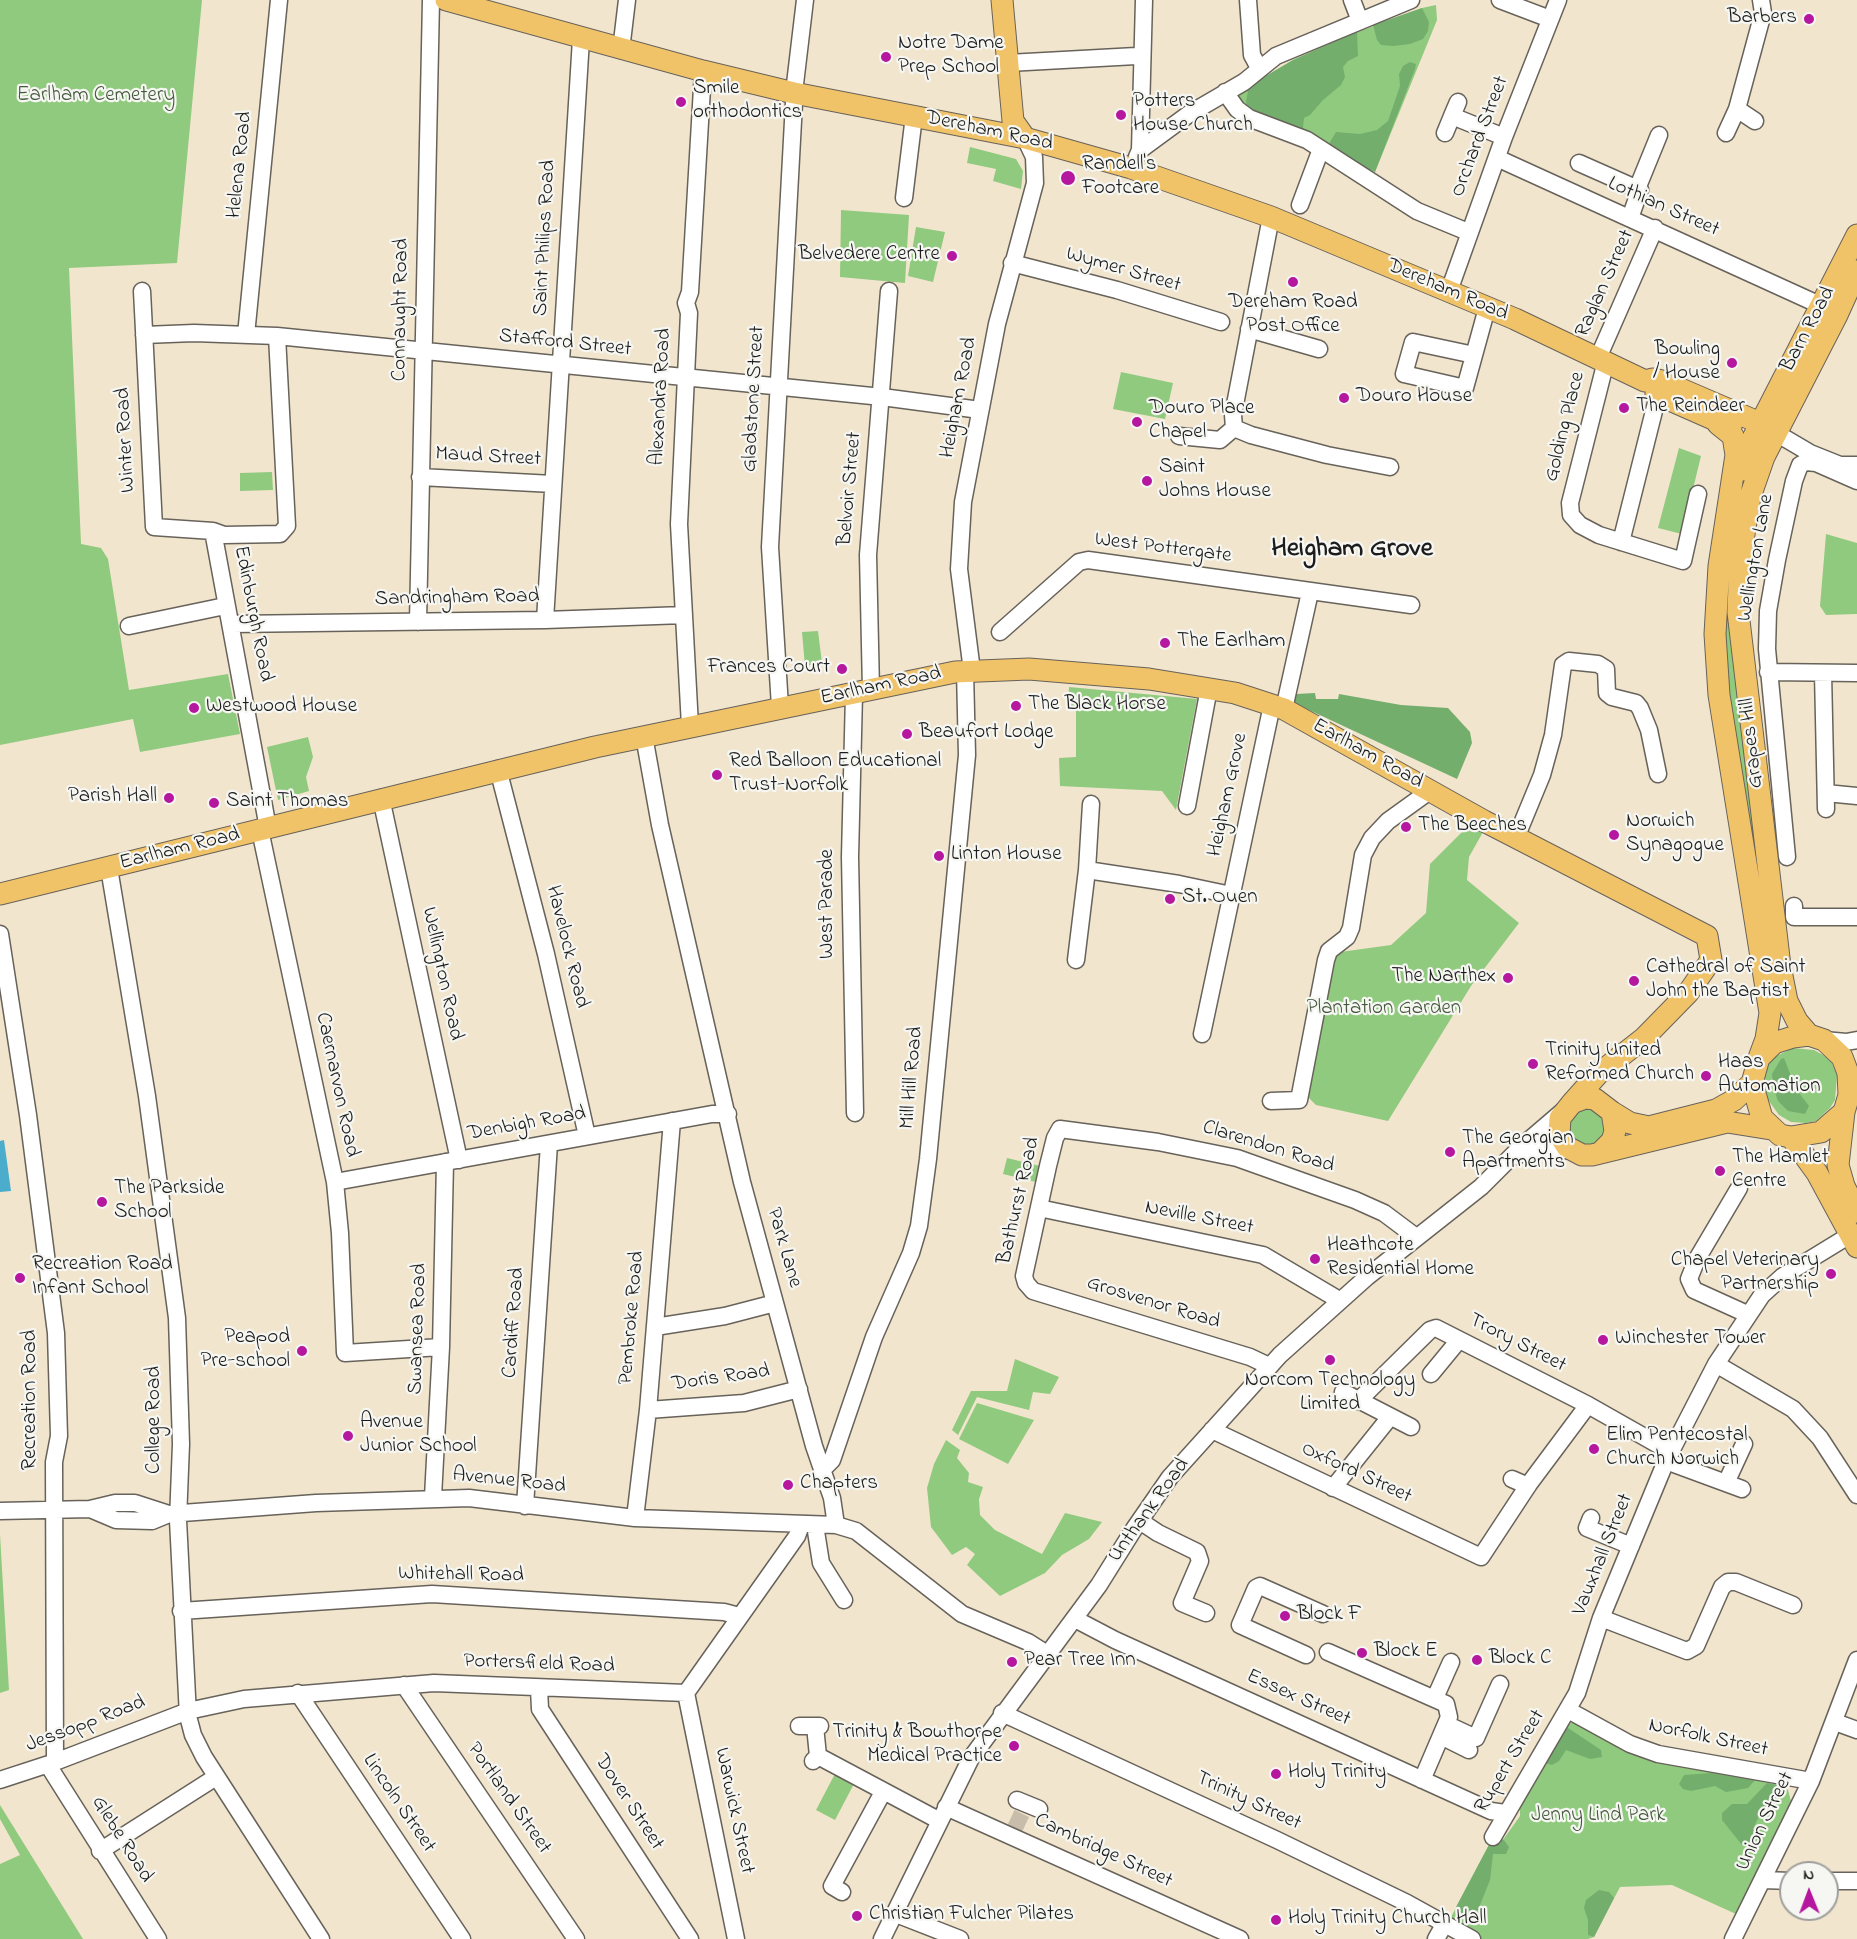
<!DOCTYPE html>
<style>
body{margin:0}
#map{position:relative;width:1857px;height:1939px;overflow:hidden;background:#f2e5ce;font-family:"Indie Flower",sans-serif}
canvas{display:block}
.north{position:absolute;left:1779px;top:1861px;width:60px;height:60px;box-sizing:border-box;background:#f6f6f2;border:2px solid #9f9f9c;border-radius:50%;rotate:359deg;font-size:16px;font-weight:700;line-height:24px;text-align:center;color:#1c1c1c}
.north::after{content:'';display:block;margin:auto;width:21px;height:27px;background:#b5179e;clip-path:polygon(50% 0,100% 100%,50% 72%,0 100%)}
</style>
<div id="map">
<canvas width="1857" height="1939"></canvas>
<div class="north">N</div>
</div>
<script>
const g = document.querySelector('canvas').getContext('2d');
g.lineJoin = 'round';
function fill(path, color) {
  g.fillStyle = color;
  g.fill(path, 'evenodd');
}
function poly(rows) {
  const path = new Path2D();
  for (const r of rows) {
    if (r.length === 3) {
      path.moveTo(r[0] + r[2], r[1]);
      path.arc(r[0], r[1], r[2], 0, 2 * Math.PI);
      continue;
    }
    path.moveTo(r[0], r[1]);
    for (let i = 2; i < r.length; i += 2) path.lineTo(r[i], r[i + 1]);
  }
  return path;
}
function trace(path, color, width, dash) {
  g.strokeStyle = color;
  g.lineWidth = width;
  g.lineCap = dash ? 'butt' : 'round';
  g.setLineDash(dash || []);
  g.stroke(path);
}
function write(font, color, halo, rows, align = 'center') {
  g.font = font + ' "Indie Flower",sans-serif';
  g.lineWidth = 4.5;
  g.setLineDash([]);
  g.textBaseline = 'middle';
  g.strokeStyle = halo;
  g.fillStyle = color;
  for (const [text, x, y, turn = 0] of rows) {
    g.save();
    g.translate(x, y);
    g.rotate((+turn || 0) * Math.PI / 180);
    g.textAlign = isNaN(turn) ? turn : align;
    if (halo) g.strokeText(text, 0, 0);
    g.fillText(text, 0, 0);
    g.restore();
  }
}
fill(poly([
 [0,0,202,0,177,263,69,268,81,544,101,548,108,559,129,690,228,674,240,734,140,752,133,719,0,745],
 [1436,5,1437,20,1375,172,1247,111,1237,93,1293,60,1339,39,1422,8],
 [970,147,1016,159,1023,171,1021,189,993,181,996,169,967,163],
 [841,210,909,215,905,283,840,277],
 [916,227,945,232,933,282,908,276],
 [1121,372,1173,383,1165,419,1113,409],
 [1679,448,1701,456,1682,534,1658,528],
 [272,472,273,490,240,491,240,473],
 [1826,534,1857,543,1857,614,1826,615,1820,606],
 [1734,547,1767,927,1721,666,1724,608],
 [818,631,822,663,805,666,802,632],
 [1069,687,1197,699,1176,810,1162,791,1060,786,1059,758,1076,757,1076,709,1068,708],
 [308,737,313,757,306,777,309,791,278,800,267,747],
 [1470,824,1483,832,1469,857,1467,880,1519,923,1471,986,1388,1121,1316,1105,1307,1096,1333,953,1391,945,1426,913,1430,864],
 [1793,1048,1814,1050,1823,1055,1831,1061,1837,1075,1835,1100,1830,1108,1816,1121,1806,1123,1791,1122,1779,1115,1766,1097,1763,1085,1765,1069,1770,1059],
 [1587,1127,19],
 [1007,1158,1040,1166,1036,1182,1003,1174],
 [1015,1359,1059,1377,1050,1394,1033,1392,1029,1410,977,1397,958,1435,952,1430,971,1391,1007,1391],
 [977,1403,1034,1420,1008,1464,959,1439],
 [946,1440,960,1450,957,1458,969,1473,968,1482,983,1487,979,1499,980,1515,995,1530,1042,1554,1065,1513,1102,1522,1089,1539,1062,1555,1045,1573,1000,1596,967,1565,975,1554,966,1547,952,1555,931,1527,927,1488,934,1464],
 [0,1534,9,1690,0,1693],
 [1571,1723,1579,1723,1640,1757,1784,1786,1788,1790,1791,1801,1736,1914,1672,1885,1620,1887,1594,1937,1588,1939,1479,1939,1449,1921,1491,1841,1500,1844,1520,1816,1520,1808,1563,1728],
 [837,1770,856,1780,835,1820,816,1810],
 [0,1805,83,1939,0,1939,0,1864,20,1855,0,1819]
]), '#90ca7e');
fill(poly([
 [1422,8,1429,22,1428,31,1423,39,1410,44,1393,46,1381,45,1377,40,1373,25],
 [1357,32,1358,56,1348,61,1343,67,1345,77,1341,85,1323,100,1310,115,1304,118,1303,128,1312,135,1247,111,1246,101,1249,86,1293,60],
 [1410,62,1416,64,1415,69,1375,172,1330,151,1330,142,1336,132,1360,134,1377,130,1388,121,1400,86,1399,74,1403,66],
 [1315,693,1316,699,1338,699,1339,694,1401,705,1448,708,1470,732,1472,743,1457,779,1294,703,1296,694],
 [1784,1058,1796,1089,1809,1106,1805,1114,1788,1111,1778,1101,1773,1087,1772,1074,1781,1059],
 [1563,1728,1568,1728,1601,1750,1602,1757,1590,1759,1566,1750,1559,1761,1552,1765,1544,1763],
 [1711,1773,1755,1780,1748,1788,1726,1792,1715,1786,1691,1791,1683,1789,1679,1784,1684,1775],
 [1767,1783,1781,1786,1779,1800,1762,1810,1753,1829,1754,1844,1742,1845,1722,1820,1722,1813,1732,1804,1747,1804],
 [1503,1839,1509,1847,1506,1854,1493,1854,1490,1880,1478,1910,1468,1915,1462,1913,1456,1907,1491,1841,1499,1844],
 [1599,1890,1609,1892,1614,1898,1594,1937,1588,1935,1588,1920,1584,1908,1586,1900]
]), '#74ae6d');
fill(poly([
 [4,1140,11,1191,0,1192,0,1141]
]), '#4badcb');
trace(poly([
 [1015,1828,1022,1813]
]), '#c7bdaa', 16, [16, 8]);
const minor = poly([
 [1248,0,1252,55,1259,68],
 [1352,0,1360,21],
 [1500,0,1550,19],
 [621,50,627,0],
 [1008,63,1136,56],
 [1225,92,1237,109,1249,118,1307,140,1417,211,1468,232],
 [1458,102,1452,116,1504,137],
 [1737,109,1755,121],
 [1445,133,1452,116],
 [1726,133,1737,109,1763,13,1761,0],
 [1140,150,1189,114,1244,82,1276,56,1411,0],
 [1137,157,1140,150,1144,0],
 [1497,158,1811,301],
 [1579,163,1640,190,1630,218],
 [1637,189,1659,135],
 [904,198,914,116],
 [1300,205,1321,149],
 [1271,217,1233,415,1234,428,1251,435,1327,455,1390,467],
 [1012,263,1117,290,1221,322],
 [142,291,154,527,213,531],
 [1449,291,1504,137,1558,0],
 [1249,329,1319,349],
 [144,335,194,333,277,336,882,397,980,410],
 [246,335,279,0],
 [1474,355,1413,342,1404,374,1465,388,1487,308],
 [1598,358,1655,228],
 [1606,361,1570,503,1571,515,1580,525,1599,535,1683,561,1698,494],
 [1776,433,1810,453,1840,465,1857,465],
 [1179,436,1220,440,1234,428],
 [420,477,553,484],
 [1621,542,1658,395],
 [545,620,581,39],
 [418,622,431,0],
 [232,624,545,620,684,615],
 [129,626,225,606],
 [1000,632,1079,562,1088,560,1411,605],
 [972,671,959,569,963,502,997,324,1035,183,1034,157,1025,138],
 [1768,672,1857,673],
 [1823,673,1826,809],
 [871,690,868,555,889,291],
 [854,694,850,857,855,1113],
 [780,707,770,547,795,84,805,0],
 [1284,709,1310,592],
 [690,726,679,524,689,313,686,303,690,292,703,71],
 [644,736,660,825,742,1182,814,1446,832,1498,836,1525],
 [498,769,546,954,587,1136],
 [1826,793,1857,796],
 [381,798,459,1160],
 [1091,804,1087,870,1179,884,1231,895],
 [1187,806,1209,688],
 [268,828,213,531,224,535,280,534,287,526,277,336],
 [260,830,335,1182,340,1233,345,1353,441,1347],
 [1516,838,1542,775,1553,735,1563,665,1569,661,1598,664,1606,669,1607,693,1612,697,1636,703,1640,708,1649,730,1658,774],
 [1787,857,1767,649,1768,611,1777,560,1794,481,1800,465,1806,462,1816,463,1857,481],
 [109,868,147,1096,177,1318,181,1444,178,1520,188,1716,193,1735,204,1757,321,1939],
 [1794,906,1794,917,1857,917],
 [0,934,28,1115,56,1333,59,1436,54,1462,55,1762],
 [1076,960,1087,870],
 [1202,1034,1272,705],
 [1824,1040,1846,1042,1857,1040],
 [1271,1101,1299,1100,1326,960,1329,951,1347,937,1351,928,1363,855,1372,838,1388,821,1431,790],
 [1516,1156,1534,1149,1551,1148,1573,1151],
 [335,1182,712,1114,728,1114],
 [1739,1188,1697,1259,1689,1279,1694,1290,1747,1314],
 [1039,1208,1263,1255,1339,1300],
 [655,1327,725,1316,775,1303],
 [1716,1364,1793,1409,1820,1438,1857,1495],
 [1269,1366,1250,1357,1033,1291,1026,1283,1024,1276,1048,1166,1055,1138,1060,1129,1158,1142,1237,1158,1355,1200,1384,1213,1416,1237],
 [1431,1374,1459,1340],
 [1343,1392,1411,1427],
 [1358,1401,1430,1330,1436,1328,1588,1405,1671,1452],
 [648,1410,744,1403,799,1389],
 [1212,1430,1481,1557,1529,1484,1588,1405],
 [1666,1461,1742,1489],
 [822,1470,832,1460,874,1337,911,1253,919,1226,928,1159,967,755,965,671],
 [1512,1479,1528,1486],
 [1726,1483,1744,1444],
 [1333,1488,1390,1417],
 [433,1497,441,1347,445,1162],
 [525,1506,549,1144],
 [90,1509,116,1520,152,1521,169,1514,316,1503,469,1498,635,1518,836,1525,856,1531,962,1614,1028,1642,1047,1654],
 [0,1511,90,1509,115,1503,135,1503,169,1514],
 [635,1518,648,1410,672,1121],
 [1591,1518,1587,1528,1631,1546],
 [1140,1521,1158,1533,1197,1552,1200,1561,1182,1603,1206,1613],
 [815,1525,821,1563,844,1600],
 [181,1611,432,1594,724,1612,739,1616],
 [1601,1618,1687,1651,1696,1646,1722,1587,1728,1582,1736,1582,1793,1605],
 [1075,1619,1115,1640,1491,1811,1505,1813],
 [1328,1652,1446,1704,1449,1717,1422,1780],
 [1306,1655,1240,1625,1256,1588,1260,1586,1323,1614],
 [404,1685,576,1939],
 [539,1688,540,1709,690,1939],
 [298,1693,462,1939],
 [686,1693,736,1939],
 [1435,1698,1451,1662],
 [1568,1710,1630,1744,1658,1754,1811,1781],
 [1002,1713,1277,1840,1407,1903,1472,1939],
 [1835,1722,1857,1730],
 [1446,1724,1476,1738,1500,1684],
 [799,1726,815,1726],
 [1441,1736,1469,1750],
 [818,1756,940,1821],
 [813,1761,818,1756,815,1726,820,1726],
 [48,1765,158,1939],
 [0,1780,55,1762,188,1711,244,1699,434,1683,686,1693,797,1536,801,1525],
 [1017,1800,1039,1809],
 [946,1807,1240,1939],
 [1493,1837,1577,1693,1601,1618,1666,1461,1716,1364,1762,1295,1783,1276,1850,1235],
 [100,1851,216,1777],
 [1763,1880,1791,1881],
 [1827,1881,1857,1881],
 [842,1892,832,1886,883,1792],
 [896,1914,960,1939],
 [882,1939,971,1758,1099,1585,1134,1529,1170,1477,1280,1355,1367,1277,1481,1187,1521,1147,1563,1111],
 [1436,1939,1444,1925],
 [1733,1939,1811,1781,1857,1660]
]);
const major = poly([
 [446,0,703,71,794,93,1025,138,1131,168,1271,217,1515,319,1645,381,1653,379,1662,381,1760,423,1776,433],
 [1002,0,1013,121,1025,138],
 [1656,394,1731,427],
 [1718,424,1733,436,1736,455,1719,566,1715,634,1719,695,1770,1013,1766,1039,1759,1058,1752,1083,1762,1118,1780,1135,1791,1137,1821,1132,1844,1112,1849,1095,1848,1073,1842,1057,1824,1040,1809,1035,1793,1037,1774,1043,1759,1058],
 [1742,470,1753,438,1857,235],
 [0,894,595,747,955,672,1029,669,1149,679,1235,693,1284,709,1484,821,1707,936,1711,960,1688,993,1644,1038,1598,1074,1572,1103],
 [1809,1035,1797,1021,1787,1001,1780,966,1738,612,1740,559,1750,497,1764,457,1837,315,1857,271],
 [1612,1112,1630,1123,1649,1127,1716,1110,1734,1100,1752,1083],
 [1844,1112,1838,1165,1844,1186,1857,1212],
 [1791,1137,1817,1173,1857,1247],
 [1603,1150,1612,1141,1615,1131,1612,1112,1595,1099,1585,1098,1572,1103,1560,1118,1559,1134,1567,1147,1582,1155,1592,1155,1727,1122,1771,1129]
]);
trace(minor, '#67625a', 19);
trace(major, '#67625a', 23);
trace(minor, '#fff', 16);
trace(major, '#f1c369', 21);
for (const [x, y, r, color] of [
 [1809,19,6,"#b5179e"],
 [886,57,6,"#b5179e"],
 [681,102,6,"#b5179e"],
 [1121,115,6,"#b5179e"],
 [1068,178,8,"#b5179e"],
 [952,256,6,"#b5179e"],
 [1293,282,6,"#b5179e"],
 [1732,363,6,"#b5179e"],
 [1344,398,6,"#b5179e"],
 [1624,408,6,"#b5179e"],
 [1137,422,6,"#b5179e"],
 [1147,481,6,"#b5179e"],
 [1165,643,6,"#b5179e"],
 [842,669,6,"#b5179e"],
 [1016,706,6,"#b5179e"],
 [194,708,6,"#b5179e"],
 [907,734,6,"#b5179e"],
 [717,775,6,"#b5179e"],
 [169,798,6,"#b5179e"],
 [214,803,6,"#b5179e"],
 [1406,827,6,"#b5179e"],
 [1614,835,6,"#b5179e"],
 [939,856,6,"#b5179e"],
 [1170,899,6,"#b5179e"],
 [1508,978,6,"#b5179e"],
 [1634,981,6,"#b5179e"],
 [1533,1064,6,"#b5179e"],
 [1706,1076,6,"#b5179e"],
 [1450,1152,6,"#b5179e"],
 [1720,1171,6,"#b5179e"],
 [102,1202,6,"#b5179e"],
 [1315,1259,6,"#b5179e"],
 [1831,1274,6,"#b5179e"],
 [20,1278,6,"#b5179e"],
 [1603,1340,6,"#b5179e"],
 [302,1351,6,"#b5179e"],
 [1330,1360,6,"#b5179e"],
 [348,1436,6,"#b5179e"],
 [1594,1449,6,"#b5179e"],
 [788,1485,6,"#b5179e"],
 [1285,1616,6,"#b5179e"],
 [1362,1653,6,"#b5179e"],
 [1477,1660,6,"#b5179e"],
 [1012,1662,6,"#b5179e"],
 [1014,1746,6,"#b5179e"],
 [1276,1774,6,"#b5179e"],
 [857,1916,6,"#b5179e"],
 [1276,1920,6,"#b5179e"]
]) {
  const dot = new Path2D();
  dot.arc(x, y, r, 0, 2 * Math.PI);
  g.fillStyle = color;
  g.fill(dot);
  trace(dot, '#f6f6f2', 2);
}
write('21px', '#1c1c1c', '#f6f6f2', [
 ["Barbers",1797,19,"right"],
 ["Notre Dame",898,45],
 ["Prep School",898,69],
 ["Smile",693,90],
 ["orthodontics",693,114],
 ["Potters",1133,103],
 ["House Church",1133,127],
 ["Randell's",1082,166],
 ["Footcare",1082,190],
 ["Belvedere Centre",940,256,"right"],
 ["Dereham Road",1293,304,"center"],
 ["Post Office",1293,328,"center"],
 ["Bowling",1720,351,"right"],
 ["/ House",1720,375,"right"],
 ["Douro House",1356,398],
 ["The Reindeer",1636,408],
 ["Douro Place",1149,410],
 ["Chapel",1149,434],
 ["Saint",1159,469],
 ["Johns House",1159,493],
 ["The Earlham",1177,643],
 ["Frances Court",830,669,"right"],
 ["The Black Horse",1028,706],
 ["Westwood House",206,708],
 ["Beaufort Lodge",919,734],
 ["Red Balloon Educational",729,763],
 ["Trust-Norfolk",729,787],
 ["Parish Hall",157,798,"right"],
 ["Saint Thomas",226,803],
 ["Norwich",1626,823],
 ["Synagogue",1626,847],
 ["The Beeches",1418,827],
 ["Linton House",951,856],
 ["St. Ouen",1182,899],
 ["Cathedral of Saint",1646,969],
 ["John the Baptist",1646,993],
 ["The Narthex",1496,978,"right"],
 ["Trinity United",1545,1052],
 ["Reformed Church",1545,1076],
 ["Haas",1718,1064],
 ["Automation",1718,1088],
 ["The Georgian",1462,1140],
 ["Apartments",1462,1164],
 ["The Hamlet",1732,1159],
 ["Centre",1732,1183],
 ["The Parkside",114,1190],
 ["School",114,1214],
 ["Heathcote",1327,1247],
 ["Residential Home",1327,1271],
 ["Chapel Veterinary",1819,1262,"right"],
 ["Partnership",1819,1286,"right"],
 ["Recreation Road",32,1266],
 ["Infant School",32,1290],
 ["Peapod",290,1339,"right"],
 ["Pre-school",290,1363,"right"],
 ["Winchester Tower",1615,1340],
 ["Norcom Technology",1330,1382,"center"],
 ["Limited",1330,1406,"center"],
 ["Avenue",360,1424],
 ["Junior School",360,1448],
 ["Elim Pentecostal",1606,1437],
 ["Church Norwich",1606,1461],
 ["Chapters",800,1485],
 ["Block F",1297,1616],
 ["Block E",1374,1653],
 ["Block C",1489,1660],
 ["Pear Tree Inn",1024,1662],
 ["Trinity & Bowthorpe",1002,1734,"right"],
 ["Medical Practice",1002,1758,"right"],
 ["Holy Trinity",1288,1774],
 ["Christian Fulcher Pilates",869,1916],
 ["Holy Trinity Church Hall",1288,1920]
], 'left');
write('21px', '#45593e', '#f6f6f2', [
 ["Earlham Cemetery",96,97],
 ["Plantation Garden",1384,1010],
 ["Jenny Lind Park",1598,1817]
]);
write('21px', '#1c1c1c', '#f6f6f2', [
 ["Dereham Road",989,132,12],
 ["Orchard Street",1481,137,-69],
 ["Helena Road",241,165,-84],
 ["Lothian Street",1663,208,24],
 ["Saint Philips Road",546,238,-87],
 ["Wymer Street",1123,271,16],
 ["Raglan Street",1606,284,-66],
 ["Dereham Road",1447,291,23],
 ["Connaught Road",402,310,-89],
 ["Barn Road",1809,330,-62],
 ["Stafford Street",565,344,6],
 ["Alexandra Road",662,397,-87],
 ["Heigham Road",960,398,-79],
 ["Gladstone Street",755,399,-87],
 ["Golding Place",1566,427,-76],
 ["Winter Road",127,440,-93],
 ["Maud Street",488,458,3],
 ["Belvoir Street",851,489,-85],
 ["West Pottergate",1163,549,7],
 ["Wellington Lane",1757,558,-80],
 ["Sandringham Road",457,599,-1],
 ["Edinburgh Road",252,614,79],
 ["Earlham Road",881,687,-12],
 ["Grapes Hill",1753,743,-96],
 ["Earlham Road",1367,755,29],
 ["Heigham Grove",1229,795,-78],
 ["Earlham Road",180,850,-14],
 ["West Parade",829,904,-90],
 ["Havelock Road",566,947,76],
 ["Wellington Road",441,974,78],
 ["Mill Hill Road",913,1078,-85],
 ["Caernarvon Road",336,1085,78],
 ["Denbigh Road",527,1125,-10],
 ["Clarendon Road",1268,1148,17],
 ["Bathurst Road",1020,1201,-77],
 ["Neville Street",1199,1219,11],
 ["Park Lane",783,1248,74],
 ["Grosvenor Road",1153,1304,17],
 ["Pembroke Road",633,1318,-85],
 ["Cardiff Road",515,1323,-86],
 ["Swansea Road",419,1329,-88],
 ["Trory Street",1517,1344,27],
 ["Doris Road",721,1379,-8],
 ["Recreation Road",32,1400,-90],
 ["College Road",156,1420,-90],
 ["Oxford Street",1356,1474,25],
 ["Avenue Road",509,1482,6],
 ["Unthank Road",1150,1511,-54],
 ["Vauxhall Street",1604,1555,-68],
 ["Whitehall Road",461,1576,1],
 ["Portersfield Road",539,1665,2],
 ["Essex Street",1298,1699,24],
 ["Jessopp Road",86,1725,-21],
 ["Norfolk Street",1708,1739,12],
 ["Rupert Street",1511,1762,-59],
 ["Portland Street",508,1799,55],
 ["Trinity Street",1248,1802,25],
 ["Dover Street",628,1803,57],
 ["Lincoln Street",398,1804,56],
 ["Warwick Street",733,1811,78],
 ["Union Street",1766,1822,-64],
 ["Glebe Road",121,1840,58],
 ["Cambridge Street",1103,1852,25]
]);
write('bold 27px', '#1c1c1c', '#f6f6f2', [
 ["Heigham Grove",1352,551]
]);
</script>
